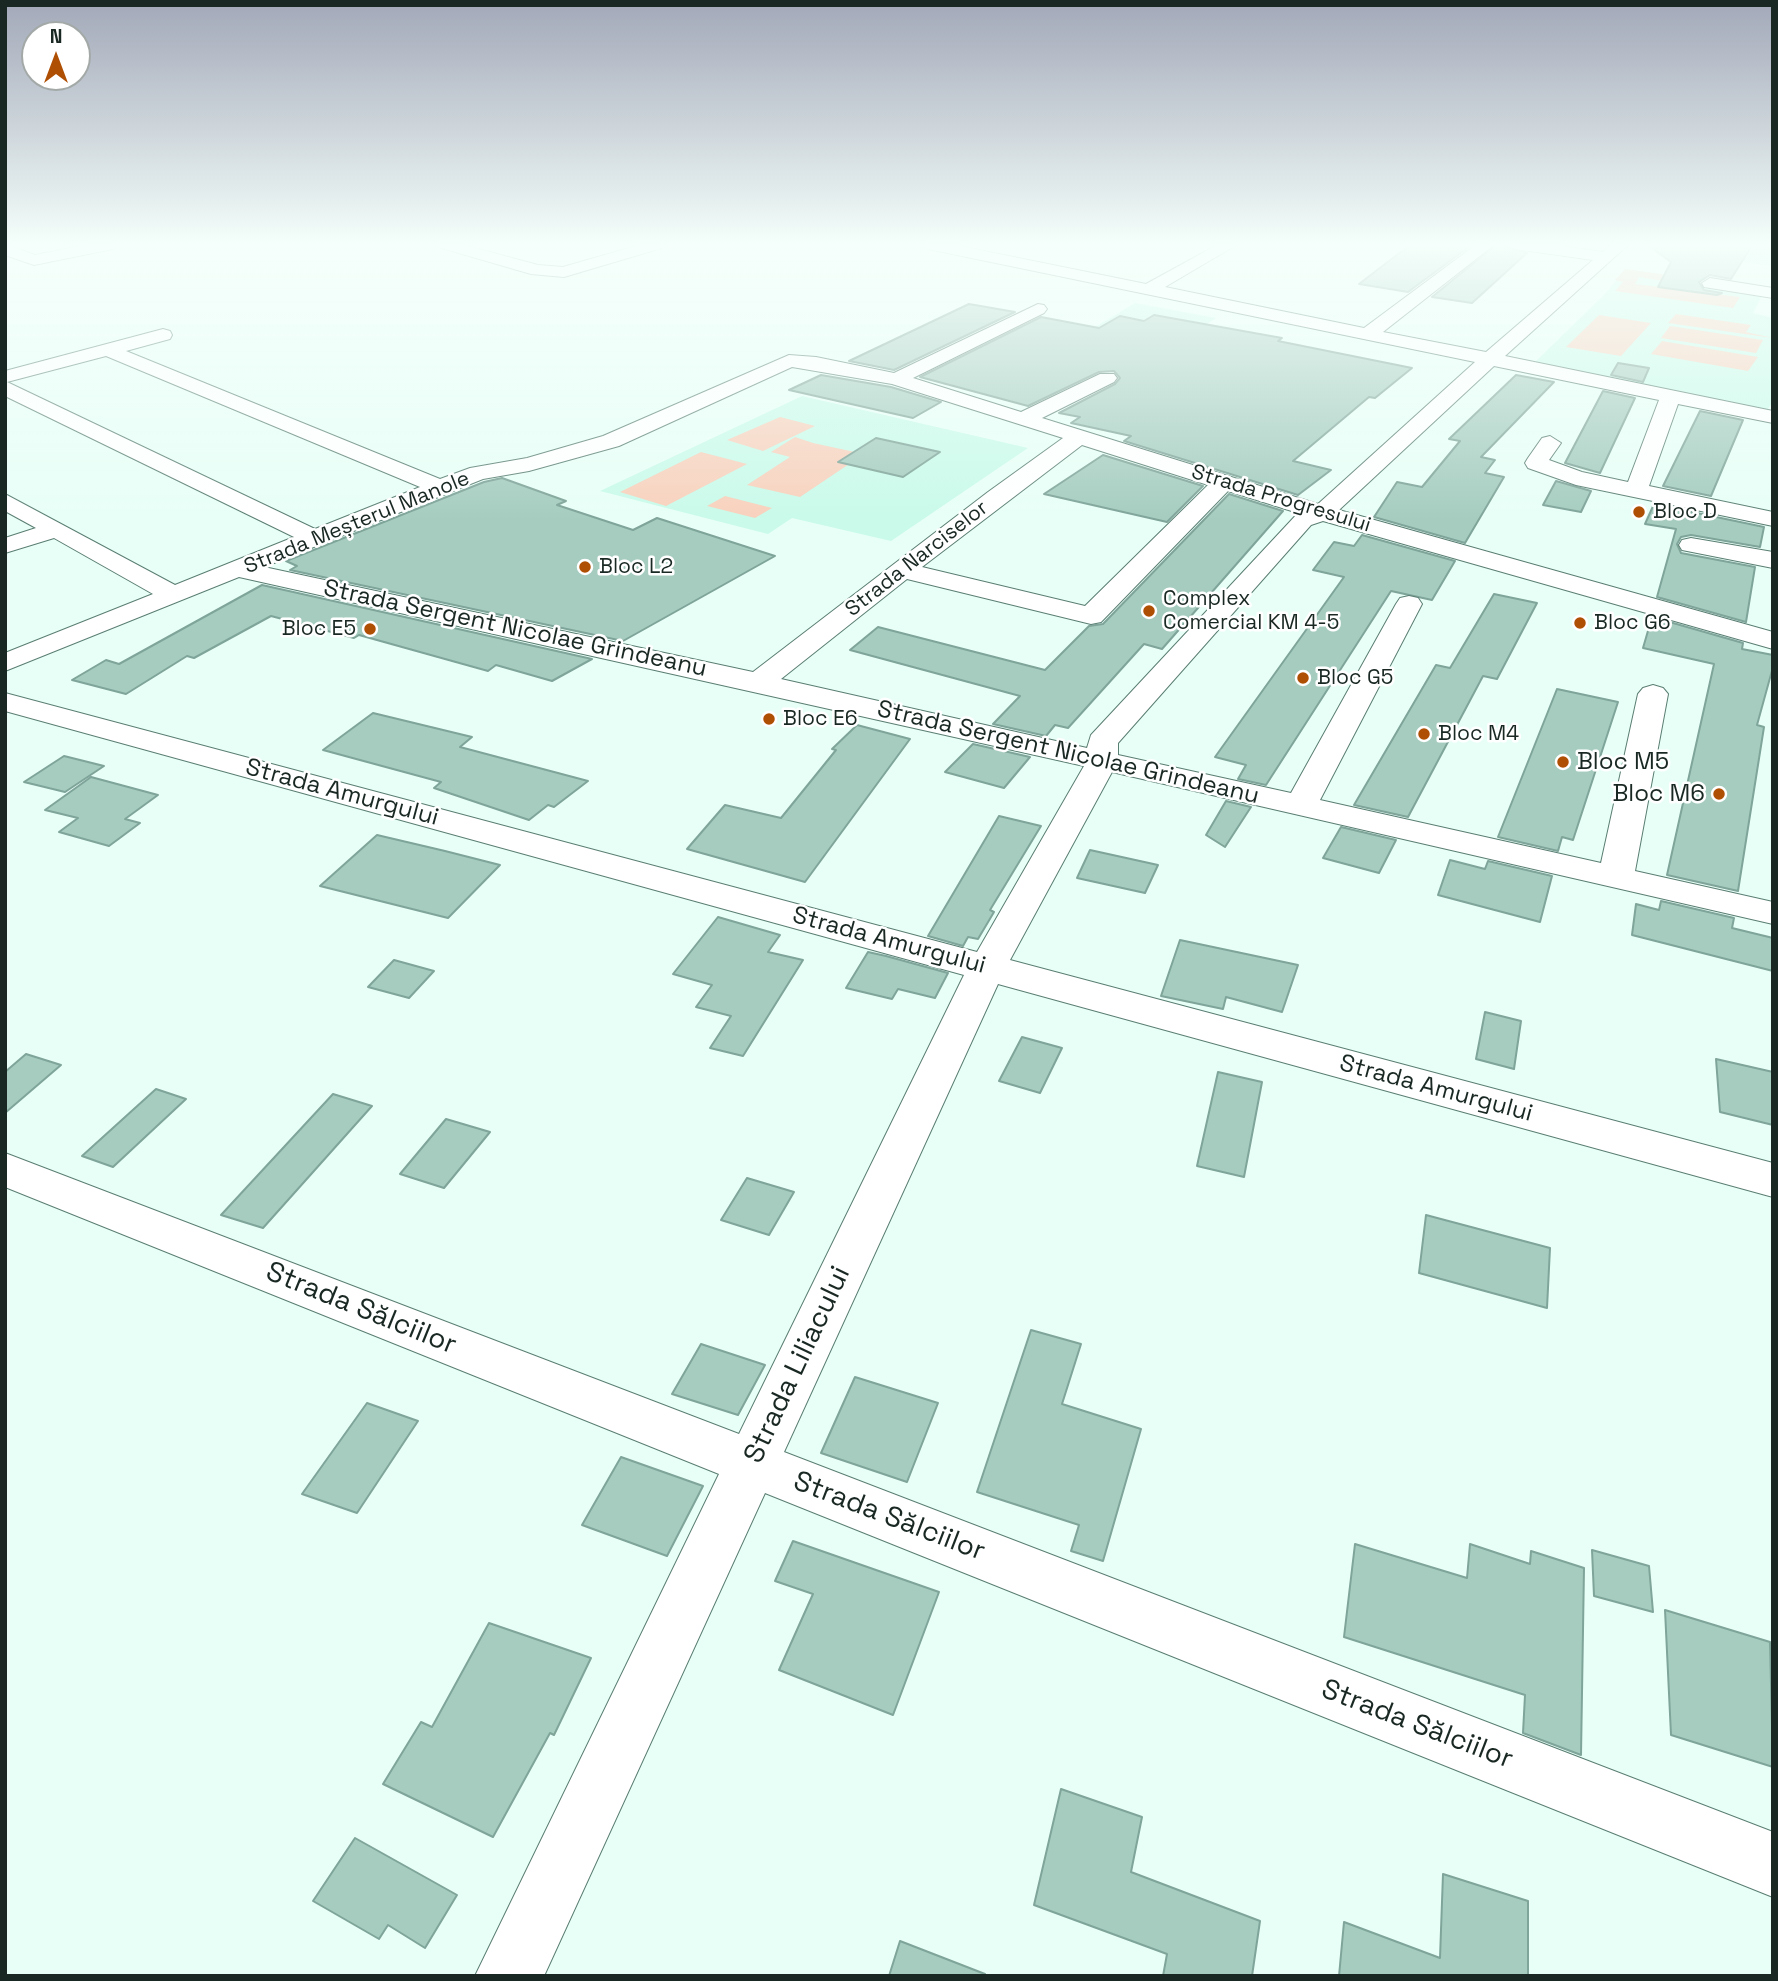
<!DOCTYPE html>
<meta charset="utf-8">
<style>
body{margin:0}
#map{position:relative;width:1778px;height:1981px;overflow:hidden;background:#e8fff7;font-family:"Space Grotesk",sans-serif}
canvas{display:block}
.frame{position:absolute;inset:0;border:7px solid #192823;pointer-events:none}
.north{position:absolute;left:21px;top:21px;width:70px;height:70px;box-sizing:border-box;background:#fff;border:2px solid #a3a9a7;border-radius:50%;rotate:0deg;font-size:19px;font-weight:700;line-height:28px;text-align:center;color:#192823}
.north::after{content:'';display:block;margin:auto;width:24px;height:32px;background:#af4f04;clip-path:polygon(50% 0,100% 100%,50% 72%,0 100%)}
</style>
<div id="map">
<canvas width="1778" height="1981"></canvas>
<div class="frame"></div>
<div class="north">N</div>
</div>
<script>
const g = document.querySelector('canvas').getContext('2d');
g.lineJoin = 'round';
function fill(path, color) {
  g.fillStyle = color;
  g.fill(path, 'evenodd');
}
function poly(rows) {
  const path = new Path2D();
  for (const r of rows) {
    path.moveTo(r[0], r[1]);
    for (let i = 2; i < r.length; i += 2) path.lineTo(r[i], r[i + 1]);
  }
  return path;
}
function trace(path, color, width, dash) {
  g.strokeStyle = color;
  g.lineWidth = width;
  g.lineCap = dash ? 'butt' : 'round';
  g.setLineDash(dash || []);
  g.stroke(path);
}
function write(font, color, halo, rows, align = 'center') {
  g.font = font + ' "Space Grotesk",sans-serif';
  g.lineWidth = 5;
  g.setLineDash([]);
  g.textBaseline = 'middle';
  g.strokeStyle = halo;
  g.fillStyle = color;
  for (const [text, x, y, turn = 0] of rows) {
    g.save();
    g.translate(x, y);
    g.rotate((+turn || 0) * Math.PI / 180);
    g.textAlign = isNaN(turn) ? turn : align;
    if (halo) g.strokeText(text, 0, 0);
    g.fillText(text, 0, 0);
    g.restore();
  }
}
fill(poly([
 [1646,244,1773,244,1773,263,1771,266,1643,247],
 [1625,269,1700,280,1698,284,1763,294,1753,313,1773,318,1773,402,1767,410,1535,362,1607,292],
 [1135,303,1216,318,1162,353,1079,337],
 [802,396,1028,448,891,541,792,518,768,534,600,491]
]), '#c9faea');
fill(poly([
 [1625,269,1675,276,1670,282,1639,277,1635,284,1740,297,1733,308,1615,291,1623,282,1615,280],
 [1676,314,1751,325,1746,332,1773,338,1668,323],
 [1599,315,1651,323,1621,356,1566,347],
 [1670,326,1763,340,1756,353,1661,338],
 [1662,341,1758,357,1748,371,1651,354],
 [780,417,815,426,763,451,727,440],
 [795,437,813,443,864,454,800,497,747,485,790,457,771,452],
 [701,452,747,464,666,506,620,492],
 [725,496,772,508,755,518,707,506]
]), '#f8d1bd');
const building = poly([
 [1411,244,1473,244,1408,292,1359,284,1411,244],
 [1497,244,1527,253,1472,303,1432,297,1497,244],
 [1646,244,1753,244,1731,279,1710,275,1699,282,1704,290,1722,293,1717,295,1658,287,1671,262,1646,244],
 [969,304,1015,312,894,370,849,361,969,304],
 [1154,315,1282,338,1278,341,1412,368,1375,398,1369,397,1293,461,1331,470,1298,495,1124,441,1131,436,1071,423,1080,417,1059,413,1115,384,1120,378,1114,371,1099,372,1028,406,920,377,1041,317,1099,328,1120,316,1144,321,1154,315],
 [1618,363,1649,368,1643,382,1611,375,1618,363],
 [821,375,891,387,941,402,913,418,789,390,821,375],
 [1516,375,1554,382,1481,457,1495,460,1485,473,1504,477,1465,543,1374,517,1397,482,1422,487,1460,441,1449,439,1516,375],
 [1603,391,1635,398,1600,473,1565,463,1603,391],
 [1700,411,1743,420,1711,496,1663,486,1700,411],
 [876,438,940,452,903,477,838,462,876,438],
 [1103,455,1203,486,1167,522,1044,494,1103,455],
 [502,478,566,501,557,505,633,530,657,518,775,556,623,641,290,570,297,566,286,561,484,482,502,478],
 [1556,481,1591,491,1581,512,1543,505,1556,481],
 [1229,494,1283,511,1162,649,1144,644,1068,728,1055,725,1046,736,993,724,1020,696,850,650,878,627,1045,670,1089,626,1103,624,1229,494],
 [1654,504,1764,527,1760,547,1691,535,1681,537,1677,544,1681,553,1755,567,1746,622,1657,597,1676,529,1645,524,1654,504],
 [1362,535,1455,561,1432,600,1391,591,1266,785,1238,779,1246,765,1215,757,1344,577,1313,570,1334,542,1354,546,1362,535],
 [262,585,592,659,552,681,496,665,488,671,359,635,354,638,271,616,194,658,187,656,126,694,72,680,106,660,119,664,262,585],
 [1494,594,1537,603,1497,679,1483,676,1408,817,1354,805,1436,665,1450,668,1494,594],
 [1652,617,1743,643,1742,649,1773,655,1773,667,1757,725,1764,727,1738,891,1667,875,1714,664,1643,648,1652,617],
 [1557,689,1618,702,1573,840,1562,837,1558,851,1498,837,1557,689],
 [373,713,472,737,460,747,588,781,554,807,548,805,529,820,434,788,441,782,323,750,373,713],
 [857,725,910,739,805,882,687,849,725,805,781,818,836,750,832,749,857,725],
 [973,744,1030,757,1004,788,945,772,973,744],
 [64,756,104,766,65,792,24,782,64,756],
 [91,777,158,795,125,819,140,823,109,846,59,832,78,818,45,810,91,777],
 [1226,801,1251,807,1225,847,1206,835,1226,801],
 [999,816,1041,826,990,910,994,912,978,939,968,937,963,946,928,936,999,816],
 [1341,827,1396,840,1379,873,1323,858,1341,827],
 [377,835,445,851,500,865,448,918,320,886,377,835],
 [1090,850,1158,865,1145,893,1077,878,1090,850],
 [1450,860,1485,869,1488,861,1552,876,1540,922,1438,895,1450,860],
 [1661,901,1734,918,1732,928,1773,938,1773,971,1632,935,1636,904,1659,910,1661,901],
 [718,917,780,935,768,952,803,960,743,1056,710,1048,731,1016,696,1007,712,985,673,974,718,917],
 [1180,940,1298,965,1282,1012,1226,997,1223,1009,1161,996,1180,940],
 [868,952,886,956,948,973,935,998,898,989,892,999,846,988,868,952],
 [394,960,434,971,409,998,368,987,394,960],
 [1485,1012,1521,1021,1514,1069,1476,1059,1485,1012],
 [1022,1037,1062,1048,1040,1093,999,1081,1022,1037],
 [26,1054,61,1065,5,1113,5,1072,26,1054],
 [1716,1059,1773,1072,1773,1125,1720,1112,1716,1059],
 [1218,1072,1262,1082,1244,1177,1197,1166,1218,1072],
 [156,1089,186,1099,113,1167,82,1156,156,1089],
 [333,1094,372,1106,263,1228,221,1215,333,1094],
 [446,1119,490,1132,444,1188,400,1174,446,1119],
 [747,1178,794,1192,769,1235,721,1220,747,1178],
 [1426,1215,1550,1248,1547,1308,1419,1273,1426,1215],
 [1031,1330,1081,1344,1062,1404,1141,1429,1103,1561,1071,1551,1079,1525,977,1492,1031,1330],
 [701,1344,765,1365,738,1415,672,1394,701,1344],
 [855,1377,938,1403,907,1482,821,1453,855,1377],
 [367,1403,418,1421,357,1513,302,1494,367,1403],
 [621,1457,703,1486,667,1556,582,1525,621,1457],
 [793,1541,939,1592,893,1715,779,1670,813,1594,775,1581,793,1541],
 [1355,1544,1467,1578,1470,1544,1530,1564,1531,1551,1584,1568,1581,1755,1523,1733,1525,1695,1344,1637,1355,1544],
 [1592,1550,1649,1566,1653,1612,1594,1596,1592,1550],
 [1665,1610,1770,1642,1773,1767,1671,1735,1665,1610],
 [489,1623,591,1658,554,1735,550,1733,493,1837,383,1784,421,1722,432,1727,489,1623],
 [1061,1789,1142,1817,1131,1872,1260,1921,1252,1976,1163,1976,1167,1954,1034,1905,1061,1789],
 [355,1838,457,1895,425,1948,388,1925,379,1939,313,1901,355,1838],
 [1443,1874,1528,1901,1528,1976,1339,1976,1344,1922,1440,1958,1443,1874],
 [900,1941,985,1974,985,1976,889,1976,900,1941]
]);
fill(building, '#a5ccbf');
trace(building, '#7fa499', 2);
const minor = poly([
 [5,244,35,255,91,244,121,244,113,249,34,265,5,255,5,244],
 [436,244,460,244,538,265,563,267,643,244,667,244,665,247,564,277,531,274,438,247,436,244],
 [920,244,950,244,1146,284,1219,244,1238,244,1165,287,1364,328,1477,244,1495,244,1383,332,1486,352,1593,260,1515,249,1507,244,1546,244,1603,252,1612,244,1629,244,1505,356,1773,411,1773,423,1678,404,1649,486,1773,512,1773,526,1576,485,1528,468,1525,463,1528,458,1542,438,1550,436,1561,443,1549,460,1582,472,1628,482,1659,400,1494,366,1339,510,1773,632,1773,649,1323,521,1311,525,1118,743,1118,755,1291,793,1396,604,1400,598,1409,596,1418,598,1422,604,1320,800,1601,863,1638,694,1643,688,1653,685,1663,688,1668,694,1635,871,1773,902,1773,924,1112,772,1010,960,1773,1163,1773,1197,998,984,784,1452,1773,1832,1773,1897,765,1493,544,1976,475,1976,719,1474,5,1187,5,1153,739,1434,964,975,5,711,5,693,977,952,1084,766,239,577,5,671,5,653,153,594,54,538,5,553,5,538,36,528,5,511,5,494,175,585,294,537,5,396,5,371,163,329,170,331,172,335,170,339,126,351,440,479,470,468,527,458,603,436,789,355,816,357,894,373,1038,304,1044,305,1047,309,1044,313,913,378,1021,412,1100,374,1114,374,1117,378,1114,382,1042,418,1318,504,1475,362,928,249,920,244],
 [106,356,420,487,315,529,7,382,106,356],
 [792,367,892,384,1063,438,988,492,753,672,264,567,483,479,529,471,619,446,792,367],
 [1082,445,1208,485,1085,606,922,567,1082,445],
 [1228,491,1298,513,1091,735,1087,748,781,679,907,579,1091,624,1101,622,1228,491],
 [1710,278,1773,288,1773,298,1704,287,1702,283,1710,278],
 [1691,538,1773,552,1773,568,1682,550,1679,545,1682,540,1691,538]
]);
trace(minor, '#5a7e73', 2);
fill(minor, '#fff');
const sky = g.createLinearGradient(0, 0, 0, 521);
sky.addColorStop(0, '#a2a8b8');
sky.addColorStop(0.47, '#f5fffb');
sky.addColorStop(1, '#f5fffb00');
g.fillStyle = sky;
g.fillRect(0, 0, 1778, 521);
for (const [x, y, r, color] of [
 [1639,512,7,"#af4f04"],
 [585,567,7,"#af4f04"],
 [1149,611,7,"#af4f04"],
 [1580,623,7,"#af4f04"],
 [370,629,7,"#af4f04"],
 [1303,678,7,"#af4f04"],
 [769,719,7,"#af4f04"],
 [1424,734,7,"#af4f04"],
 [1563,762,7,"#af4f04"],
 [1719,794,7,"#af4f04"]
]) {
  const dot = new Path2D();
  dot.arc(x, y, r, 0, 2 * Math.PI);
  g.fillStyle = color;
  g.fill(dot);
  trace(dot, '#fff', 2.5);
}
write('21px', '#192823', '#fff', [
 ["Strada Progresului",1281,499,17],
 ["Strada Meșterul Manole",357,523,-22],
 ["Strada Narciselor",917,559,-38]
]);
write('21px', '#192823', '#fff', [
 ["Bloc D",1653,512],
 ["Bloc L2",599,567],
 ["Complex",1163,599],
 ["Comercial KM 4-5",1163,623],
 ["Bloc G6",1594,623],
 ["Bloc E5",356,629,"right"],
 ["Bloc G5",1317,678],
 ["Bloc E6",783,719],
 ["Bloc M4",1438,734]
], 'left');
write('24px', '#192823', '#fff', [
 ["Strada Sergent Nicolae Grindeanu",515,629,12],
 ["Strada Sergent Nicolae Grindeanu",1068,753,13],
 ["Strada Amurgului",342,793,15],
 ["Strada Amurgului",889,941,15],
 ["Strada Amurgului",1436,1089,15]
]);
write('24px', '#192823', '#fff', [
 ["Bloc M5",1577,762],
 ["Bloc M6",1705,794,"right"]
], 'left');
write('28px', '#192823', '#fff', [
 ["Strada Sălciilor",361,1309,22],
 ["Strada Liliacului",798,1365,-65],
 ["Strada Sălciilor",889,1517,21],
 ["Strada Sălciilor",1417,1725,21]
]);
</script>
